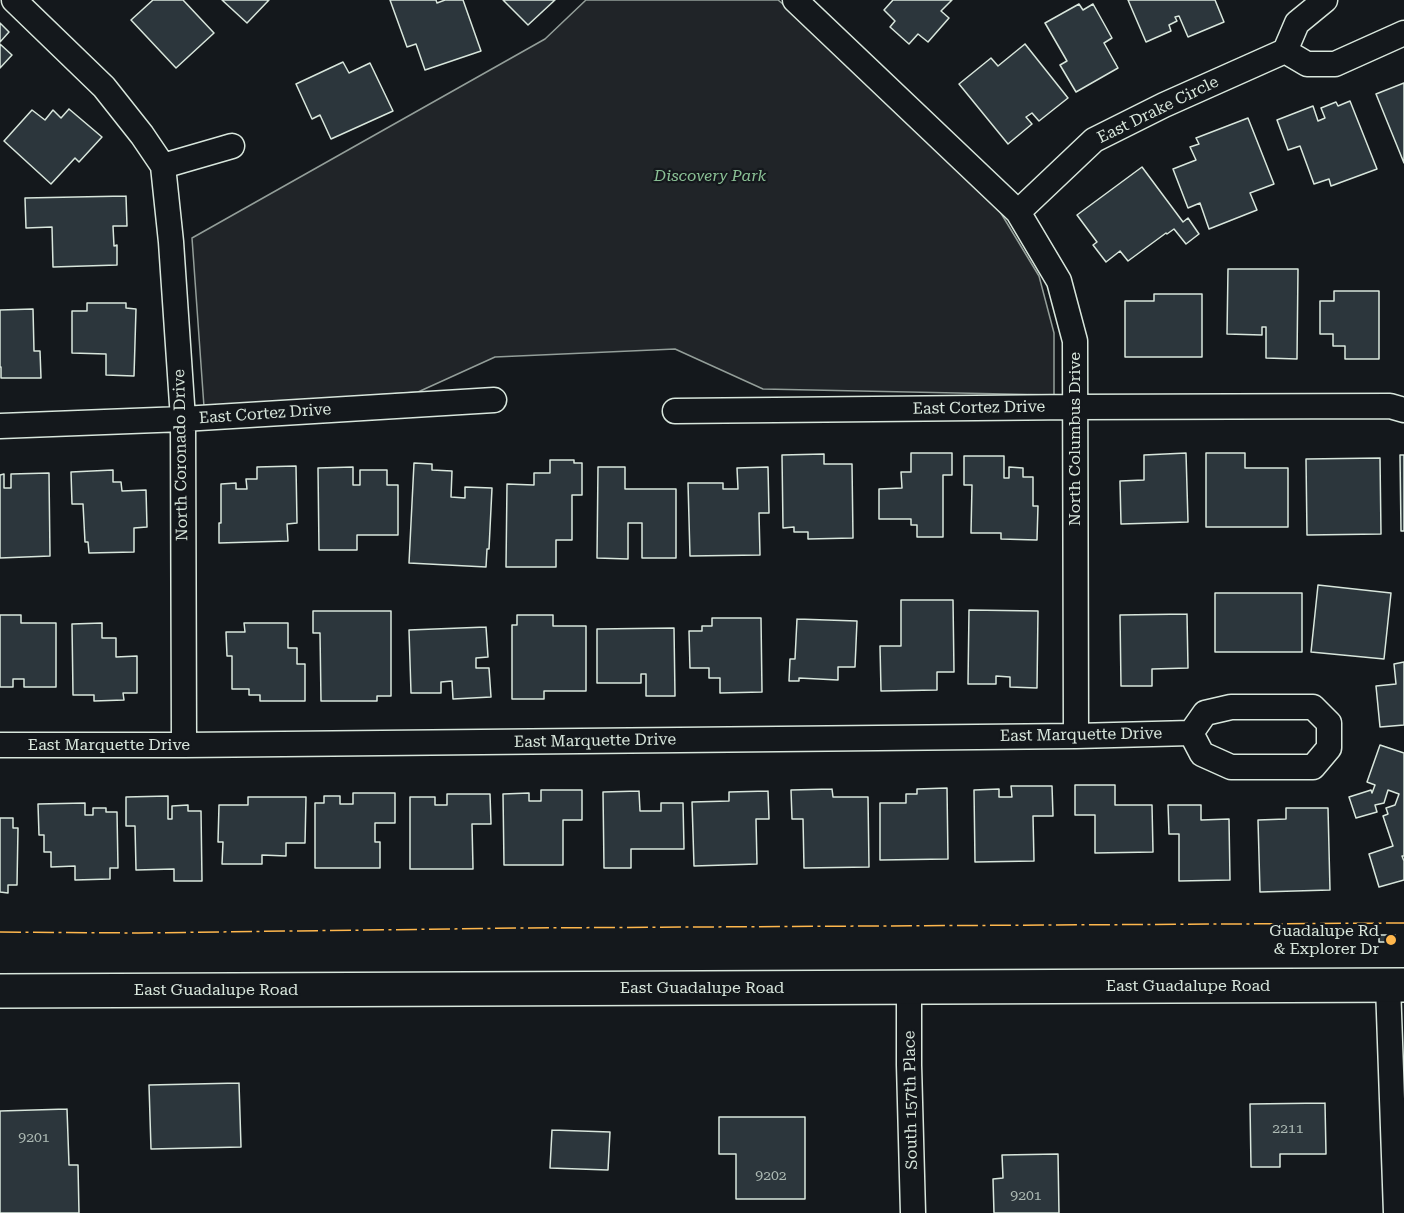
<!DOCTYPE html>
<style>
body{margin:0}
canvas{display:block;background:#14181c}
</style>
<canvas width="1404" height="1213"></canvas>
<script>
const g = document.querySelector('canvas').getContext('2d');
g.lineJoin = 'round';
function fill(path, color) {
  g.fillStyle = color;
  g.fill(path, 'evenodd');
}
function poly(rows) {
  const path = new Path2D();
  for (const r of rows) {
    path.moveTo(r[0], r[1]);
    for (let i = 2; i < r.length; i += 2) path.lineTo(r[i], r[i + 1]);
  }
  return path;
}
function trace(path, color, width, dash) {
  g.strokeStyle = color;
  g.lineWidth = width;
  g.lineCap = dash ? 'butt' : 'round';
  g.setLineDash(dash || []);
  g.stroke(path);
}
function write(font, color, halo, rows, align = 'center') {
  g.font = font + ' "Roboto Serif",serif';
  g.lineWidth = 4.5;
  g.setLineDash([]);
  g.textBaseline = 'middle';
  g.strokeStyle = halo;
  g.fillStyle = color;
  for (const [text, x, y, turn = 0] of rows) {
    g.save();
    g.translate(x, y);
    g.rotate((+turn || 0) * Math.PI / 180);
    g.textAlign = isNaN(turn) ? turn : align;
    if (halo) g.strokeText(text, 0, 0);
    g.fillText(text, 0, 0);
    g.restore();
  }
}
const green = poly([
 [586,0,778,0,795,14,999,210,1039,276,1054,333,1054,395,763,389,675,349,495,357,418,392,204,407,192,238,545,39,586,0]
]);
fill(green, '#202428');
trace(green, '#939e99', 1.5);
const building = poly([
 [153,0,183,0,214,33,176,68,131,20,153,0],
 [222,0,269,0,247,23,222,0],
 [390,0,436,0,437,3,445,0,463,0,481,51,425,70,416,44,407,47,390,0],
 [503,0,555,0,528,25,503,0],
 [893,0,952,0,941,11,949,18,928,42,918,34,909,44,890,27,895,21,884,10,893,0],
 [1128,0,1215,0,1224,22,1188,37,1179,16,1175,17,1177,21,1169,25,1171,31,1146,42,1128,0],
 [1079,4,1083,10,1093,4,1112,38,1104,43,1118,68,1076,92,1060,65,1067,61,1045,23,1079,4],
 [0,23,9,32,0,42,0,23],
 [0,44,12,55,0,68,0,44],
 [1025,44,1068,98,1039,121,1032,113,1026,117,1032,124,1008,144,959,84,991,58,998,66,1025,44],
 [343,62,349,73,370,63,393,111,331,139,320,115,312,119,296,84,343,62],
 [1404,83,1404,163,1376,94,1404,83],
 [1350,101,1377,169,1331,186,1329,179,1314,184,1300,146,1288,150,1277,120,1313,106,1318,121,1325,118,1321,108,1336,102,1338,106,1350,101],
 [69,109,102,137,79,162,75,158,51,184,4,141,32,110,45,120,53,110,61,118,69,109],
 [1248,118,1274,184,1250,193,1257,210,1209,229,1200,203,1188,208,1173,169,1196,160,1190,147,1199,144,1196,138,1248,118],
 [1142,167,1183,222,1188,218,1199,234,1186,244,1174,229,1167,234,1166,233,1128,261,1120,251,1106,262,1093,245,1097,242,1077,215,1142,167],
 [126,196,127,226,113,226,114,246,117,245,117,265,53,267,52,227,26,228,25,198,126,196],
 [1228,269,1298,269,1297,359,1266,358,1266,327,1262,327,1262,335,1227,334,1228,269],
 [1334,291,1379,291,1379,359,1345,359,1345,346,1333,346,1333,334,1320,334,1320,301,1334,301,1334,291],
 [1154,294,1202,294,1202,357,1125,357,1125,301,1154,301,1154,294],
 [87,303,126,303,126,308,136,309,134,376,106,375,106,354,72,353,72,311,87,311,87,303],
 [33,309,34,351,40,351,41,378,1,378,1,367,0,367,0,310,33,309],
 [911,453,952,453,952,475,943,475,943,537,917,537,917,525,911,525,911,519,879,519,879,489,902,488,901,472,911,472,911,453],
 [1186,453,1188,522,1121,524,1120,481,1144,480,1144,455,1186,453],
 [1206,453,1245,453,1245,468,1288,468,1288,527,1206,527,1206,453],
 [824,454,824,464,852,464,853,538,808,539,808,532,794,532,794,527,783,528,782,455,824,454],
 [1400,455,1404,455,1404,531,1401,531,1400,455],
 [964,456,1004,456,1004,478,1009,478,1009,467,1023,468,1023,477,1033,477,1033,506,1038,506,1037,540,1001,539,1001,533,971,533,972,485,964,485,964,456],
 [1380,458,1381,534,1307,535,1306,459,1380,458],
 [550,460,574,460,574,463,582,463,582,495,572,495,572,540,556,540,556,567,506,567,507,484,534,485,534,473,550,473,550,460],
 [414,463,432,464,432,470,452,471,451,497,465,498,465,487,492,488,489,549,487,549,486,567,409,563,414,463],
 [296,466,297,523,287,524,288,541,219,543,219,523,221,523,221,484,236,483,236,489,247,489,246,479,257,479,257,467,296,466],
 [353,467,353,485,360,485,360,470,387,470,387,485,398,485,398,535,357,535,357,550,319,550,318,468,353,467],
 [598,467,625,467,625,489,676,489,676,558,642,558,642,523,628,523,628,559,597,558,598,467],
 [768,467,769,513,759,513,760,555,690,556,688,483,723,483,723,489,738,489,737,468,768,467],
 [113,470,113,482,121,482,122,491,146,490,147,527,134,528,134,552,89,553,88,542,85,542,83,504,72,504,71,472,113,470],
 [49,473,50,556,0,558,0,475,4,474,4,488,11,488,11,474,49,473],
 [1318,585,1391,593,1384,659,1311,652,1318,585],
 [1215,593,1302,593,1302,652,1215,652,1215,593],
 [901,600,953,600,954,672,937,672,937,690,881,691,880,646,901,646,901,600],
 [969,610,1038,611,1037,688,1010,687,1010,677,996,676,996,684,968,684,969,610],
 [313,611,391,611,391,696,377,696,377,701,321,701,320,633,313,633,313,611],
 [1187,614,1188,668,1152,669,1152,686,1121,686,1120,615,1187,614],
 [0,615,21,615,21,623,56,623,56,687,24,687,24,679,13,679,13,687,0,687,0,615],
 [517,615,553,615,553,626,586,626,586,691,544,691,544,699,512,699,512,625,517,625,517,615],
 [712,618,761,618,762,692,720,693,720,678,709,678,709,668,690,668,689,631,702,631,702,626,712,626,712,618],
 [797,619,857,621,855,667,838,667,838,680,799,678,799,681,789,681,790,659,795,659,797,619],
 [102,623,102,638,116,638,116,657,137,656,137,693,123,693,124,700,94,701,94,695,73,695,72,624,102,623],
 [244,623,288,623,288,648,297,648,297,664,305,664,305,701,260,701,260,695,249,695,249,689,232,689,232,656,227,656,226,632,245,632,244,623],
 [486,627,488,657,476,658,476,668,489,668,491,697,453,699,452,681,441,682,441,693,411,693,409,630,486,627],
 [674,628,675,696,646,696,646,674,641,674,641,683,597,683,597,629,674,628],
 [1404,662,1404,725,1380,727,1376,686,1396,684,1394,664,1404,662],
 [1380,745,1404,753,1404,856,1402,856,1404,861,1404,880,1379,887,1369,854,1393,846,1383,816,1388,814,1386,808,1395,805,1399,794,1388,790,1384,803,1375,805,1377,812,1356,818,1349,797,1371,790,1372,793,1375,785,1367,782,1380,745],
 [1075,785,1115,785,1115,805,1152,805,1153,852,1095,853,1095,815,1075,815,1075,785],
 [1011,786,1052,786,1053,816,1033,816,1034,861,975,862,974,790,999,789,999,797,1012,797,1011,786],
 [947,788,948,859,880,860,880,803,906,803,906,794,917,794,917,789,947,788],
 [832,789,833,797,868,797,869,867,804,868,803,819,792,819,791,790,832,789],
 [541,790,582,790,582,820,563,820,563,865,504,865,503,794,529,793,529,801,541,801,541,790],
 [639,791,640,811,661,811,661,803,683,803,684,849,631,849,631,868,604,868,603,792,639,791],
 [768,791,769,819,756,819,757,864,694,866,692,802,729,801,729,792,768,791],
 [353,793,395,793,395,823,375,823,375,842,380,842,380,868,315,868,315,803,324,803,324,796,340,796,340,804,353,804,353,793],
 [447,794,490,794,491,824,472,824,473,869,410,869,410,797,435,797,435,805,447,805,447,794],
 [168,796,168,819,172,819,172,806,188,805,188,811,201,811,202,881,174,881,174,869,136,870,135,826,126,826,126,797,168,796],
 [248,797,306,797,305,843,286,843,286,856,262,855,262,864,222,864,223,842,218,842,219,805,248,805,248,797],
 [85,803,85,815,93,815,93,808,106,808,106,812,117,812,118,868,110,868,110,879,75,880,75,866,51,867,51,852,44,852,44,835,39,835,38,804,85,803],
 [1168,805,1201,805,1201,820,1229,819,1230,880,1179,881,1179,834,1169,834,1168,805],
 [1286,808,1328,808,1330,890,1260,892,1258,820,1286,819,1286,808],
 [0,818,13,818,13,828,18,828,17,885,8,885,8,893,0,892,0,818],
 [1379,935,1395,935,1395,942,1379,942,1379,935],
 [239,1083,241,1147,151,1149,149,1085,239,1083],
 [1325,1103,1326,1154,1280,1154,1280,1167,1251,1167,1250,1104,1325,1103],
 [67,1109,69,1165,78,1165,79,1213,0,1213,0,1111,67,1109],
 [719,1117,805,1117,805,1199,736,1199,736,1154,719,1154,719,1117],
 [552,1130,610,1132,608,1170,550,1168,552,1130],
 [1058,1154,1059,1213,994,1213,993,1179,1003,1178,1002,1155,1058,1154]
]);
fill(building, '#2c363c');
trace(building, '#d8e6dc', 1.5);
const minor = poly([
 [14,0,104,87,142,135,163,166,171,242,183,419,184,745],
 [795,0,1018,212,1059,281,1075,341,1076,736],
 [1285,51,1307,64,1335,64,1404,33],
 [163,166,232,146],
 [1018,212,1094,140,1164,105,1285,51,1297,23,1325,0],
 [675,411,1075,407,1390,406,1404,410],
 [0,426,183,419,494,400],
 [1231,707,1313,707,1329,723,1329,748,1313,767,1231,767,1202,754,1191,733,1205,713,1231,707],
 [0,745,184,745,1076,736,1191,733],
 [1388,985,1396,1213],
 [909,987,909,1065,913,1213]
]);
const secondary = poly([
 [0,991,1404,985]
]);
trace(minor, '#d8e6dc', 27);
trace(secondary, '#d8e6dc', 36);
trace(minor, '#14181c', 24);
trace(secondary, '#14181c', 33);
trace(poly([
 [0,932,138,933,523,928,1404,923]
]), '#ffb74d', 1.5, [21, 4.5, 3, 4.5]);
for (const [x, y, r, color] of [
 [1391,940,6,"#ffb74d"]
]) {
  const dot = new Path2D();
  dot.arc(x, y, r, 0, 2 * Math.PI);
  g.fillStyle = color;
  g.fill(dot);
  trace(dot, '#14181c', 2);
}
write('14px', '#adbab4', null, [
 ["2211",1288,1129],
 ["9201",34,1138],
 ["9202",771,1176],
 ["9201",1026,1196]
]);
write('16px', '#d8e6dc', '#14181c', [
 ["East Drake Circle",1158,110,-26],
 ["East Cortez Drive",979,408,-1],
 ["East Cortez Drive",265,414,-4],
 ["North Columbus Drive",1075,439,-90],
 ["North Coronado Drive",181,455,-91],
 ["East Marquette Drive",1081,735,-1],
 ["East Marquette Drive",595,741,-1],
 ["East Marquette Drive",109,745],
 ["East Guadalupe Road",1188,986],
 ["East Guadalupe Road",702,988],
 ["East Guadalupe Road",216,990],
 ["South 157th Place",911,1100,-91]
]);
write('italic 16px', '#8ac095', '#14181c', [
 ["Discovery Park",710,176]
]);
write('16px', '#d8e6dc', '#14181c', [
 ["Guadalupe Rd",1379,931],
 ["& Explorer Dr",1379,949]
], 'right');
</script>
